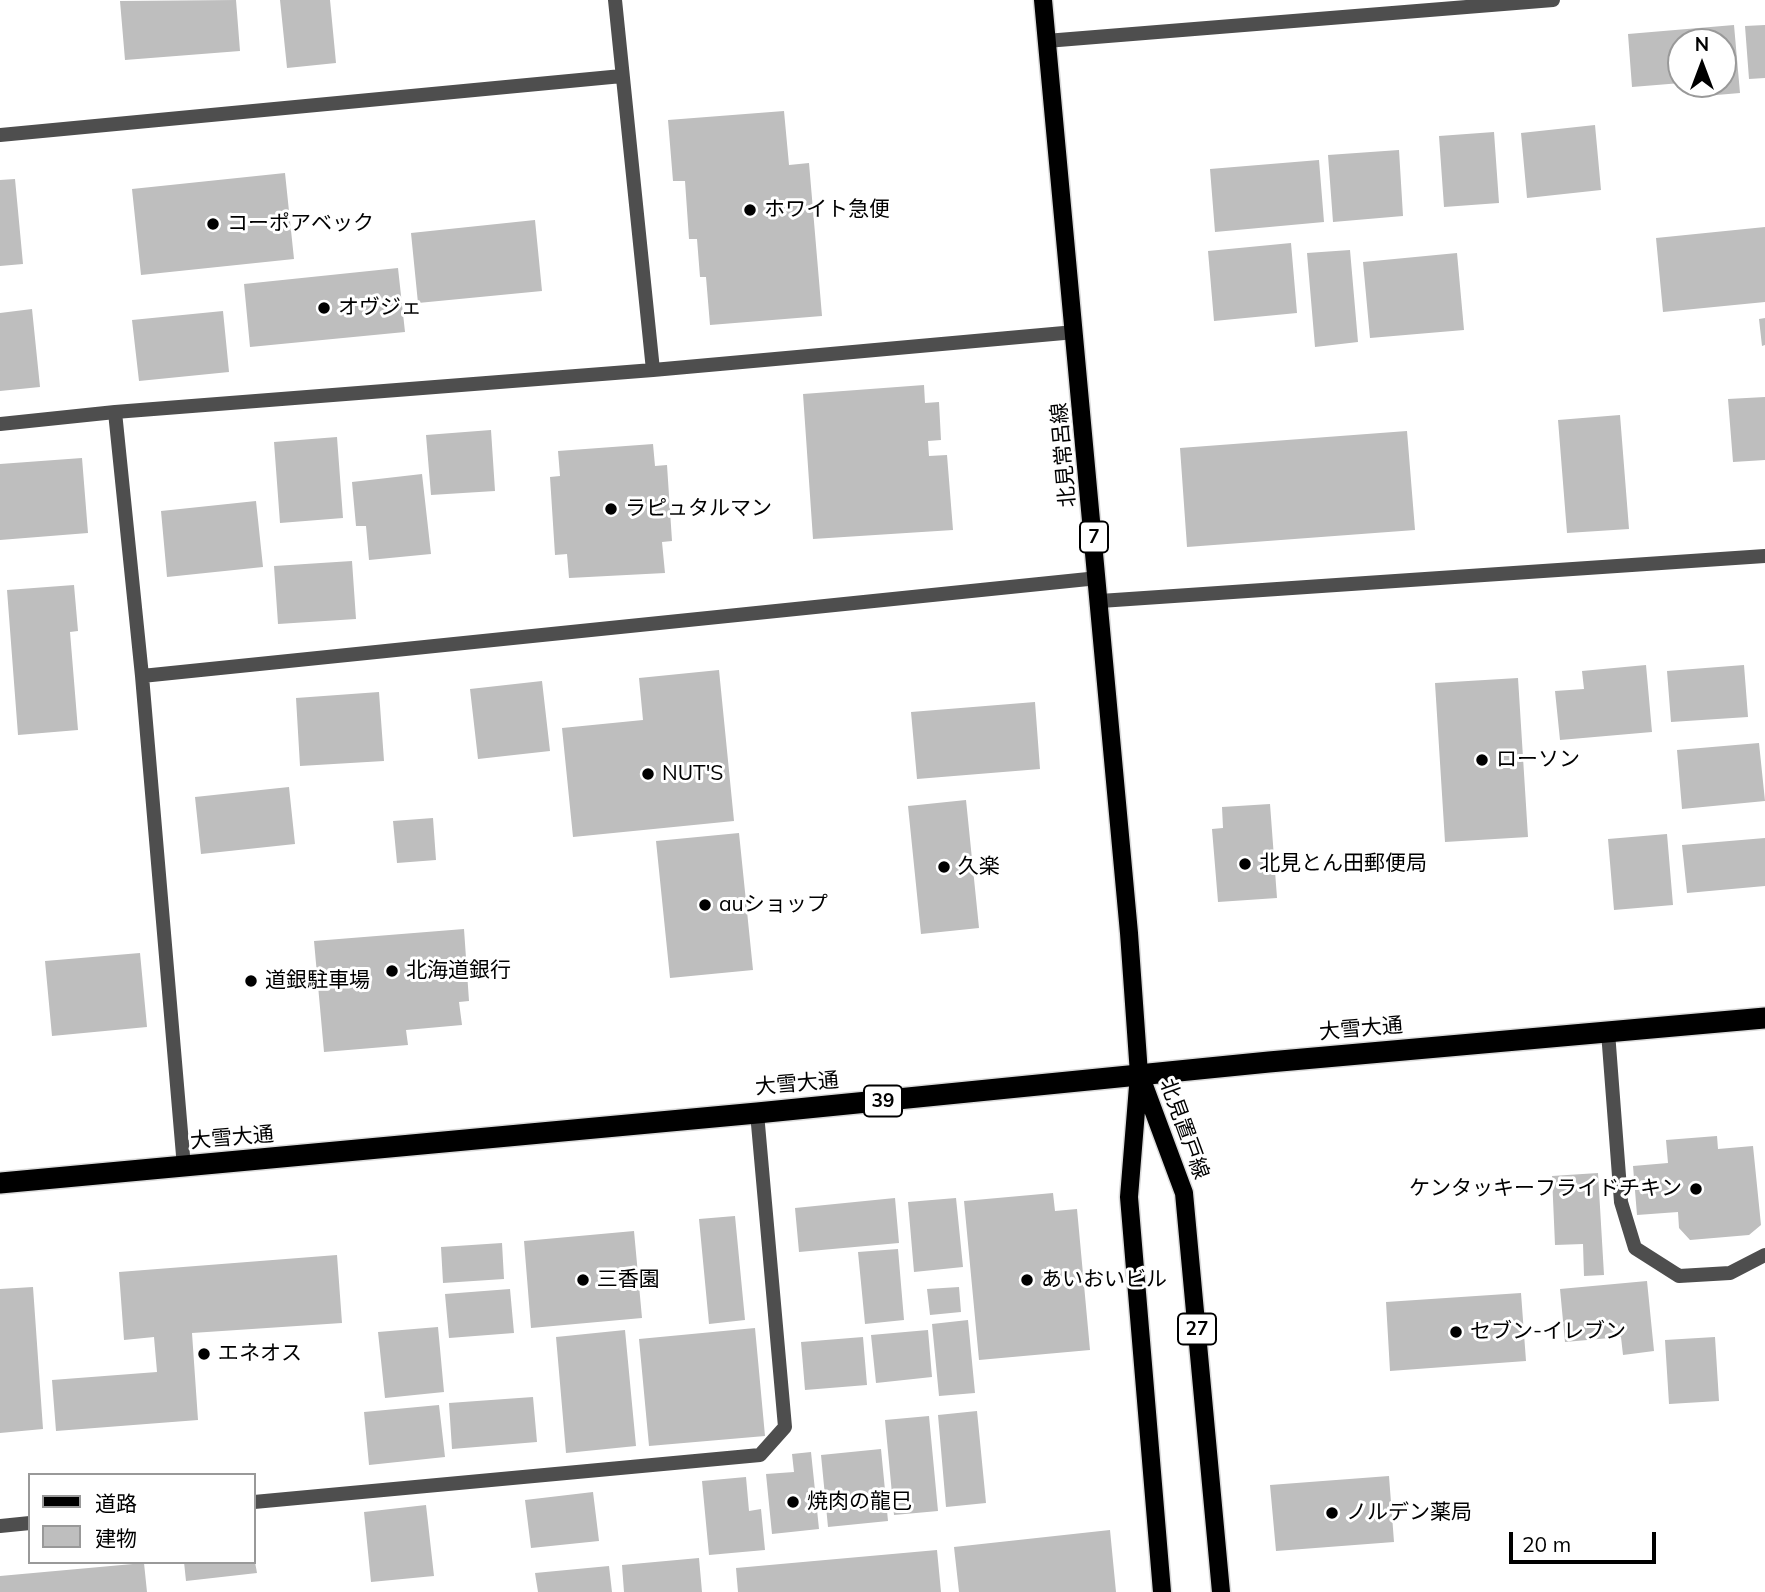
<!DOCTYPE html>
<meta charset="utf-8">
<style>
body{margin:0}
#map{position:relative;width:1765px;height:1592px;overflow:hidden;background:#fff;font-family:Mulish,"Noto Sans JP",sans-serif}
canvas{display:block}
.legend{position:absolute;left:28px;top:1473px;width:228px;height:91px;box-sizing:border-box;background:#fff;border:2px solid #999;margin:0;padding:9px 12px;list-style:none;font-size:21px;color:#000}
.legend li{display:flex;align-items:center;gap:14px;height:35px}
.legend b{width:35px;border:2px solid #999}
.north{position:absolute;left:1667px;top:28px;width:70px;height:70px;box-sizing:border-box;background:#fff;border:2px solid #999;border-radius:50%;rotate:0deg;font-size:19px;font-weight:700;line-height:28px;text-align:center;color:#000}
.north::after{content:'';display:block;margin:auto;width:24px;height:32px;background:#000;clip-path:polygon(50% 0,100% 100%,50% 72%,0 100%)}
.scale{position:absolute;left:1509px;top:1532px;width:147px;height:32px;box-sizing:border-box;border:4px solid #000;border-top:0;padding-left:9px;font-size:21px;line-height:24px;white-space:nowrap;color:#000;-webkit-text-stroke:5px #fff;paint-order:stroke}
</style>
<div id="map">
<canvas width="1765" height="1592"></canvas>
<ul class="legend">
<li><b style="height:9px;background:#000"></b>道路</li>
<li><b style="height:19px;background:#bebebe"></b>建物</li>
</ul>
<div class="north">N</div>
<div class="scale">20 m</div>
</div>
<script>
const g = document.querySelector('canvas').getContext('2d');
g.lineJoin = 'round';
function fill(path, color) {
  g.fillStyle = color;
  g.fill(path, 'evenodd');
}
function poly(rows) {
  const path = new Path2D();
  for (const r of rows) {
    path.moveTo(r[0], r[1]);
    for (let i = 2; i < r.length; i += 2) path.lineTo(r[i], r[i + 1]);
  }
  return path;
}
function trace(path, color, width, dash) {
  g.strokeStyle = color;
  g.lineWidth = width;
  g.lineCap = dash ? 'butt' : 'round';
  g.setLineDash(dash || []);
  g.stroke(path);
}
function write(font, color, halo, rows, align = 'center') {
  g.font = font + ' Mulish,"Noto Sans JP",sans-serif';
  g.lineWidth = 6;
  g.setLineDash([]);
  g.textBaseline = 'middle';
  g.strokeStyle = halo;
  g.fillStyle = color;
  for (const [text, x, y, turn = 0] of rows) {
    g.save();
    g.translate(x, y);
    g.rotate((+turn || 0) * Math.PI / 180);
    g.textAlign = isNaN(turn) ? turn : align;
    if (halo) g.strokeText(text, 0, 0);
    g.fillText(text, 0, 0);
    g.restore();
  }
}
fill(poly([
 [236,0,240,51,125,60,120,1],
 [280,0,330,0,336,63,287,68],
 [1734,25,1740,93,1693,97,1691,84,1723,84,1723,42,1681,42,1681,83,1632,87,1628,34],
 [1765,25,1765,78,1749,79,1745,26],
 [784,111,789,165,809,163,822,316,710,325,706,277,700,277,697,239,689,239,685,181,673,181,668,120],
 [1595,125,1601,190,1527,198,1521,133],
 [1494,132,1499,203,1444,207,1439,136],
 [1399,150,1403,216,1333,222,1328,155],
 [1319,160,1324,222,1215,232,1210,169],
 [285,173,294,259,141,275,132,189],
 [15,179,23,264,0,266,0,180],
 [535,220,542,291,418,303,411,233],
 [1765,227,1765,302,1663,312,1656,238],
 [1291,243,1297,313,1214,321,1208,251],
 [1350,250,1358,342,1315,347,1307,253],
 [1457,253,1464,330,1370,338,1363,262],
 [398,268,405,332,250,347,244,284],
 [32,309,40,387,0,391,0,313],
 [223,311,229,372,139,381,132,320],
 [1765,318,1765,345,1762,346,1759,319],
 [924,385,925,403,939,402,941,440,928,441,929,456,947,455,953,530,813,539,803,394],
 [1765,397,1765,460,1733,462,1728,399],
 [1620,415,1629,529,1567,533,1558,420],
 [491,430,495,491,431,495,426,435],
 [1407,431,1415,530,1187,547,1180,448],
 [337,437,343,518,280,523,274,442],
 [653,444,655,466,667,465,672,541,662,542,665,573,569,578,567,554,555,555,550,477,560,476,558,451],
 [82,458,88,533,0,540,0,464],
 [422,474,431,554,369,560,366,526,356,526,352,482],
 [256,501,263,567,167,577,161,511],
 [352,561,356,619,278,624,274,566],
 [74,585,78,631,70,632,78,730,18,735,7,590],
 [1646,665,1652,732,1560,740,1555,691,1584,689,1582,671],
 [1744,665,1748,717,1671,722,1667,671],
 [719,670,734,821,573,837,562,728,643,720,639,678],
 [1518,678,1528,837,1445,842,1435,683],
 [542,681,550,751,478,759,470,689],
 [379,692,384,761,300,766,296,698],
 [1035,702,1040,769,917,779,911,712],
 [1759,743,1765,801,1682,809,1677,750],
 [289,787,295,844,201,854,195,797],
 [966,800,979,928,921,934,908,806],
 [1270,804,1277,898,1218,902,1212,829,1223,828,1222,807],
 [433,818,436,860,397,863,393,821],
 [739,833,753,970,670,978,656,841],
 [1667,834,1673,905,1614,910,1608,839],
 [1765,838,1765,886,1687,893,1682,845],
 [464,929,469,1001,459,1002,462,1025,406,1030,408,1045,324,1052,314,941],
 [140,953,147,1027,52,1036,45,961],
 [1717,1136,1718,1149,1753,1146,1761,1225,1749,1235,1690,1240,1679,1228,1678,1212,1637,1215,1633,1166,1668,1163,1666,1140],
 [1598,1173,1604,1275,1584,1276,1583,1244,1555,1245,1552,1176],
 [1053,1193,1055,1211,1077,1209,1090,1350,979,1360,964,1201],
 [895,1198,899,1243,799,1252,795,1208],
 [956,1198,963,1267,914,1272,908,1202],
 [735,1216,745,1320,709,1324,699,1219],
 [634,1231,642,1318,531,1328,524,1241],
 [502,1243,504,1279,443,1283,441,1247],
 [898,1249,904,1320,865,1324,858,1252],
 [337,1255,342,1323,192,1333,198,1420,56,1431,52,1380,157,1372,154,1337,124,1340,119,1272],
 [1647,1281,1654,1351,1623,1355,1621,1337,1565,1342,1560,1289],
 [33,1287,43,1429,0,1433,0,1289],
 [959,1287,961,1312,930,1315,927,1289],
 [510,1289,514,1333,449,1338,445,1294],
 [1521,1293,1526,1361,1390,1371,1386,1302],
 [968,1320,975,1393,939,1396,932,1324],
 [438,1327,444,1392,385,1398,378,1332],
 [755,1328,765,1436,649,1446,639,1339],
 [625,1330,636,1446,566,1453,556,1337],
 [928,1330,932,1377,876,1383,871,1335],
 [863,1337,867,1385,805,1390,801,1342],
 [1715,1337,1719,1401,1669,1404,1665,1340],
 [533,1397,537,1442,452,1449,449,1403],
 [439,1405,445,1457,369,1465,364,1412],
 [977,1411,986,1503,946,1507,938,1415],
 [929,1416,938,1511,894,1515,885,1420],
 [881,1449,888,1521,828,1527,821,1455],
 [811,1452,819,1529,772,1534,766,1474,794,1472,792,1454],
 [1389,1476,1394,1542,1276,1551,1270,1485],
 [746,1477,749,1511,761,1509,765,1550,709,1555,702,1481],
 [593,1492,599,1541,531,1548,525,1500],
 [426,1505,434,1576,371,1582,364,1512],
 [1110,1530,1116,1592,959,1592,954,1547],
 [937,1550,941,1592,738,1592,736,1568],
 [699,1558,702,1592,624,1592,622,1565],
 [184,1562,255,1562,257,1573,186,1581],
 [144,1563,147,1592,0,1592,0,1576],
 [609,1566,612,1592,538,1592,535,1573]
]), '#bebebe');
const primary = poly([
 [1043,0,1129,933,1139,1074,1129,1197,1162,1592],
 [1142,1080,1184,1193,1221,1592]
]);
const highway = poly([
 [0,1183,757,1113,1269,1062,1765,1018]
]);
trace(primary, '#dbdbdb', 21);
trace(highway, '#dbdbdb', 24);
trace(poly([
 [1608,1032,1621,1202,1635,1248,1679,1276,1730,1273,1765,1255],
 [254,1502,760,1455,785,1427,757,1113],
 [0,1526,30,1523]
]), '#4e4e4e', 14);
trace(poly([
 [615,0,653,370],
 [1046,41,1553,0],
 [0,135,622,76],
 [115,412,142,676,184,1167],
 [0,424,115,412,653,370,1075,332],
 [1100,601,1765,556],
 [142,676,1098,578]
]), '#4e4e4e', 14);
trace(primary, '#000', 18);
trace(highway, '#000', 21);
for (const [x, y, r, color] of [
 [750,210,7,"#000"],
 [213,224,7,"#000"],
 [324,308,7,"#000"],
 [611,509,7,"#000"],
 [1482,760,7,"#000"],
 [648,774,7,"#000"],
 [1245,864,7,"#000"],
 [944,867,7,"#000"],
 [705,905,7,"#000"],
 [392,971,7,"#000"],
 [251,981,7,"#000"],
 [1696,1189,7,"#000"],
 [583,1280,7,"#000"],
 [1027,1280,7,"#000"],
 [1456,1332,7,"#000"],
 [204,1354,7,"#000"],
 [793,1502,7,"#000"],
 [1332,1513,7,"#000"]
]) {
  const dot = new Path2D();
  dot.arc(x, y, r, 0, 2 * Math.PI);
  g.fillStyle = color;
  g.fill(dot);
  trace(dot, '#fff', 2.5);
}
for (const [x, y, w] of [
 [1094,537,28],
 [883,1101,38],
 [1197,1329,38]
]) {
  const box = new Path2D();
  box.roundRect(x - w / 2, y - 15.5, w, 31, 5);
  g.fillStyle = '#fff';
  g.fill(box);
  trace(box, '#000', 2);
}
write('bold 19px', '#000', null, [
 ["7",1094,537],
 ["39",883,1101],
 ["27",1197,1329]
]);
write('21px', '#000', '#fff', [
 ["ホワイト急便",764,210],
 ["コーポアベック",227,224],
 ["オヴジェ",338,308],
 ["ラピュタルマン",625,509],
 ["ローソン",1496,760],
 ["NUT'S",662,774],
 ["北見とん田郵便局",1259,864],
 ["久楽",958,867],
 ["auショップ",719,905],
 ["北海道銀行",406,971],
 ["道銀駐車場",265,981],
 ["ケンタッキーフライドチキン",1682,1189,"right"],
 ["三香園",597,1280],
 ["あいおいビル",1041,1280],
 ["セブン-イレブン",1470,1332],
 ["エネオス",218,1354],
 ["焼肉の龍巳",807,1502],
 ["ノルデン薬局",1346,1513]
], 'left');
write('21px', '#000', '#fff', [
 ["北見常呂線",1064,455,-95],
 ["大雪大通",1361,1029,-5],
 ["大雪大通",797,1084,-5],
 ["北見置戸線",1184,1129,70],
 ["大雪大通",232,1138,-5]
]);
</script>
